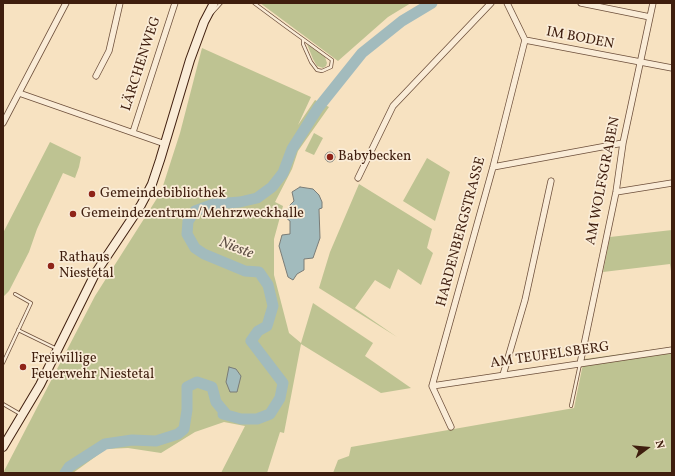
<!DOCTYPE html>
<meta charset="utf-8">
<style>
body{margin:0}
#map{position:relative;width:675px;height:476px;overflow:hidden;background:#f7e2c1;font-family:Vollkorn,serif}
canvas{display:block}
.frame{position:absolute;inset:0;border:4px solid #3f1e0e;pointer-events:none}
.north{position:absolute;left:627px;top:428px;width:40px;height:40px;-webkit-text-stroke:3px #faecd7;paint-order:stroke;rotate:74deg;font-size:11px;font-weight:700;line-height:16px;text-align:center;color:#3f1e0e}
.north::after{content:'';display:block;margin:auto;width:14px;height:18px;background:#3f1e0e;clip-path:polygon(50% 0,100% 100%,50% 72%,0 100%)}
</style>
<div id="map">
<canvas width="675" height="476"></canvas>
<div class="frame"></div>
<div class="north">N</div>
</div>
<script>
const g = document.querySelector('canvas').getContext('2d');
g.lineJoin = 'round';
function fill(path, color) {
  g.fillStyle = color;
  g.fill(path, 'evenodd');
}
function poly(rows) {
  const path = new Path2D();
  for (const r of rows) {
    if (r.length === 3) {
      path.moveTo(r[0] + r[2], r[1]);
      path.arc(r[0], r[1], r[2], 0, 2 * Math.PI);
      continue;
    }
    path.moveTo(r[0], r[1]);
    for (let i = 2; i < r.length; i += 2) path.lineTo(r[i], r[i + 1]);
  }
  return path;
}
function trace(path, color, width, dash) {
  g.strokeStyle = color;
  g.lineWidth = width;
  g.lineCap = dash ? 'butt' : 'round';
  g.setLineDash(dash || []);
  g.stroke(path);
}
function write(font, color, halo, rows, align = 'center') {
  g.font = font + ' Vollkorn,serif';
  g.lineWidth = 3.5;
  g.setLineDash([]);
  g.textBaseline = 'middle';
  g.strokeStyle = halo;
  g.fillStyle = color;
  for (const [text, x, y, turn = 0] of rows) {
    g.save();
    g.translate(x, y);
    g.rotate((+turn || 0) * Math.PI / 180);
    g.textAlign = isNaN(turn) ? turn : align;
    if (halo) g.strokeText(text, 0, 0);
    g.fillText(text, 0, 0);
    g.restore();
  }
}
fill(poly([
 [260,3,411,3,388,17,338,61],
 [307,44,325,57,327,63,326,66,323,68,317,66,313,59],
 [202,48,311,97,298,125,315,100,329,107,298,151,292,169,275,202,283,206,274,239,274,275,289,333,301,343,313,303,373,343,365,356,411,388,381,393,301,344,284,433,280,432,267,473,221,473,245,426,224,422,195,432,161,453,128,448,106,449,73,473,3,473,95,296,161,192,180,133],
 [314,133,323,138,314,155,305,151],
 [50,142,81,157,79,167,75,178,63,173,37,229,29,252,9,291,3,297,3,233],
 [427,158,450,172,435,221,403,201],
 [359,184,432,229,427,248,433,253,421,285,398,269,390,289,375,280,355,308,397,337,319,288,330,252],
 [672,230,672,278,670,264,603,272,610,237],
 [672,347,672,473,333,473,338,460,349,456,351,447,574,408,584,359]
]), '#bec392');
const water = poly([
 [330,157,5],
 [300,187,313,189,319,195,322,202,322,208,319,209,320,238,313,258,304,259,304,270,297,274,293,280,288,277,279,246,282,235,290,234,290,221,286,218,289,206,294,201,292,192,300,187],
 [229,367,236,369,241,376,237,392,230,392,226,382,229,367]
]);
fill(water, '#a2bbbd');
trace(water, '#7a7c77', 1);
trace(poly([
 [65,473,69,467,105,444,132,440,156,441,178,434,184,429,187,410,187,387,197,382,212,387,216,402,226,414,223,414,241,419,257,419,270,414,280,398,283,383,251,341,258,331,267,326,273,306,268,285,259,272,245,271,204,254,195,248,187,234,188,221,195,211,214,204,240,202,257,198,272,187,283,173,292,149,318,108,362,53,402,21,432,3]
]), '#a2bbbd', 11);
const lane = poly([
 [254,3,285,26,303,39,332,60,331,67,322,71,317,70,311,62,303,44,303,39],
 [212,13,221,3],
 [18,330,57,349],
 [3,363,31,303,15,294],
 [3,404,22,415],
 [571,406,580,364]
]);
const street = poly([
 [507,3,525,40,672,68],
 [581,3,650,17],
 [96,76,109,51,120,3],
 [19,93,165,144],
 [3,123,66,3],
 [133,132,175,3],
 [493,167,623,143],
 [358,178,393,106,491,3],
 [616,192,672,183],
 [580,364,616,192,623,143,653,3],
 [503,375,525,300,551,181],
 [432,386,672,350],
 [451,427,432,386,493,167,525,40]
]);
const secondary = poly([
 [3,447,40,385,95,274,141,205,152,184,160,160,190,60,204,22,214,3]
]);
trace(lane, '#6d4f3b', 4);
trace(street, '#6d4f3b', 7);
trace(secondary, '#3f1e0e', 10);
trace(lane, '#faecd7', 2.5);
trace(street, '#faecd7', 5.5);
trace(secondary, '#faecd7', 8);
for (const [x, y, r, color] of [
 [330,157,4,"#8f2418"],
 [92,194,4,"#8f2418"],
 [73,214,4,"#8f2418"],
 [51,266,4,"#8f2418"],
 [23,367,4,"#8f2418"]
]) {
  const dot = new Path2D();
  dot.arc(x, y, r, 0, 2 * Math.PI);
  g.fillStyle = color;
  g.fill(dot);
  trace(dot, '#faecd7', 1.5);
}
write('14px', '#3f1e0e', '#faecd7', [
 ["IM BODEN",580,39,11],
 ["LÄRCHENWEG",142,64,-72],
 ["AM WOLFSGRABEN",604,181,-79],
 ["HARDENBERGSTRASSE",462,232,-75],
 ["AM TEUFELSBERG",550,356,-8]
]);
write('14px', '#3f1e0e', '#faecd7', [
 ["Babybecken",338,157],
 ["Gemeindebibliothek",100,194],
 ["Gemeindezentrum/Mehrzweckhalle",81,214],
 ["Rathaus",59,258],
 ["Niestetal",59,274],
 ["Freiwillige",31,359],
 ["Feuerwehr Niestetal",31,375]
], 'left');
write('italic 15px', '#5d4d43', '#faecd7', [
 ["Nieste",236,249,21]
]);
</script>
